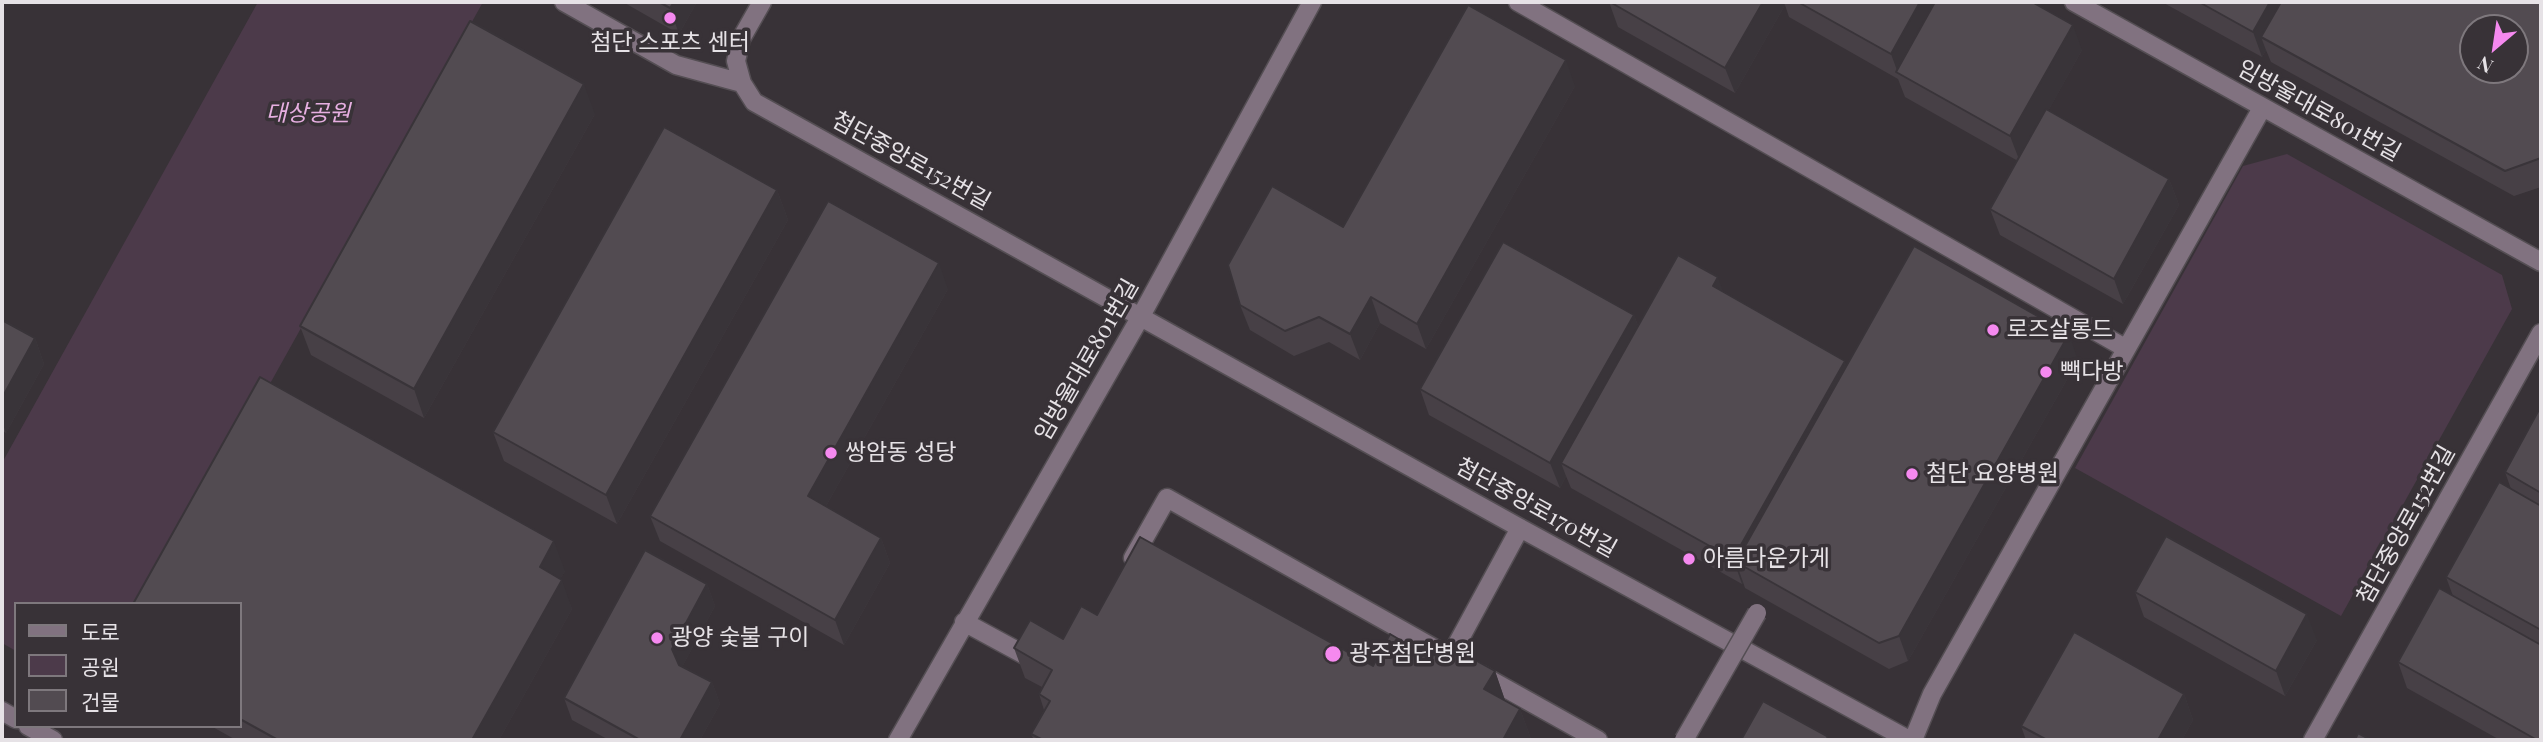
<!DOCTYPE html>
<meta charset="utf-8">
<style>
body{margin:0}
#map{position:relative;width:2543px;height:742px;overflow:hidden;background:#383237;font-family:"Playfair Display","Noto Sans KR",serif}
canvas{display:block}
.frame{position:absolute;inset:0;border:4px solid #e6e2e6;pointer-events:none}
.legend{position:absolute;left:14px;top:602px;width:228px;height:126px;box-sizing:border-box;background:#383237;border:2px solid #7e787d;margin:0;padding:9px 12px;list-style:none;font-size:21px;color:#e6e2e6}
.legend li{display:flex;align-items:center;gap:14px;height:35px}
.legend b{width:35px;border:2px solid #7e787d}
.north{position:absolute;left:2459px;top:14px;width:70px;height:70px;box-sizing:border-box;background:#383237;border:2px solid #7e787d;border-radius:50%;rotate:209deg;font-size:19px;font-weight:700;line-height:28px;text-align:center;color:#e6e2e6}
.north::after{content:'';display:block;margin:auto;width:24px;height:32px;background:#f589ef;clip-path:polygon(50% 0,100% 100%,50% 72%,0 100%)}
</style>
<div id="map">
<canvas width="2543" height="742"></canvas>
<div class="frame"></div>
<ul class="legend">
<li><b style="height:9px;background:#817280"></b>도로</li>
<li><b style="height:19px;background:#4c3a4a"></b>공원</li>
<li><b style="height:19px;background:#524b51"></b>건물</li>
</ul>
<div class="north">N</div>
</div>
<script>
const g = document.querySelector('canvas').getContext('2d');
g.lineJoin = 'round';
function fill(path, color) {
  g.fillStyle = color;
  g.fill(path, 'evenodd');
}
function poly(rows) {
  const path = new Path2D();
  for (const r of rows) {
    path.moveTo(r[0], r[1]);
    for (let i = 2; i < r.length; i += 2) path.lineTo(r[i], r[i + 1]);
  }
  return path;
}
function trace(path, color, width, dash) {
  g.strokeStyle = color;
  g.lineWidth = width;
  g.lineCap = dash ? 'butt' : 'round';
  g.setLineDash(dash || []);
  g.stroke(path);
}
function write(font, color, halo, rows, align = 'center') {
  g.font = font + ' "Playfair Display","Noto Sans KR",serif';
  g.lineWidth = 7;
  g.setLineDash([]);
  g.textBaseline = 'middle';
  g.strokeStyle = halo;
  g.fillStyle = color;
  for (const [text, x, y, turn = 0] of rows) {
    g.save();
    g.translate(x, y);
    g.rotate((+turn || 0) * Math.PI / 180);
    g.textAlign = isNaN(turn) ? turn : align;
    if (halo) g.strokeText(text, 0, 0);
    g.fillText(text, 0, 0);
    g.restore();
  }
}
fill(poly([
 [258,2,483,2,147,604,16,604,16,651,2,643,2,463],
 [2287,154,2502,275,2512,309,2341,616,2075,468,2243,166]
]), '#4c3a4a');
const minor = poly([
 [564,2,676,65,742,83],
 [762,2,741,39,736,61,742,83,754,102,1520,528,1909,740],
 [1518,2,2125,348],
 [2074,2,2541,262],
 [1133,558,1167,498,1455,660],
 [964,622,1034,660],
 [1450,657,1520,528],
 [1480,674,1598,740],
 [2,711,16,719],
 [28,726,53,740],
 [898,740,1141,316,1312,2],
 [1913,740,1932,694,2262,108],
 [2313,740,2541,333]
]);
trace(minor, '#544e53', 21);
trace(minor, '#817280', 18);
const minorBridge = poly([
 [1684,740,1757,613]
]);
trace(minorBridge, '#544e53', 21, []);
trace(minorBridge, '#817280', 18);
fill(poly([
 [623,2,697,2,679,34],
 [1609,2,2032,2,2082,50,2048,111,2169,179,2179,205,2123,304,2000,235,1990,209,2018,161,1905,97,1898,79,1789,17,1785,5,1735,93,1618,27],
 [2162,2,2541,2,2541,187,2514,196,2271,62,2266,50,2262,57],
 [1575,86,1426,349,1380,323,1360,360,1329,342,1294,356,1250,330,1240,305,1343,227],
 [595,114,424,418,311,355,300,326],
 [777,190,788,220,617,524,504,461,493,432],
 [948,289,826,506,881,538,890,563,844,645,660,541,650,516],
 [1723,292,1846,366,2078,360,1908,661,1889,669,1745,588,1743,582,1742,584,1571,488,1566,476,1560,488,1429,415,1420,389,1634,315,1638,326],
 [2,320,35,338,44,364,6,433,2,430],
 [2541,406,2541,740,2500,740,2407,688,2398,662,2453,596,2446,577,2511,489,2505,472],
 [565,571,560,579,572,609,499,740,236,740,211,726,240,726,240,604],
 [707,584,715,606,682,667,712,682,720,704,700,740,609,740,572,720,564,698],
 [2135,592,2317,640,2285,696,2144,617],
 [1097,615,1373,666,1429,657,1495,671,1505,701,1520,709,1531,739,1530,740,1034,740,1031,734,1044,710,1039,694,1042,687,1025,678,1014,648,1063,639],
 [2184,694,2193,720,2182,740,2026,740,2021,726]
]), '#474046');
fill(poly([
 [674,2,697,2,679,34,670,8],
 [1763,2,1783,2,1785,5,1735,93,1725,68],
 [1920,2,1944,2,1898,73,1891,54],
 [2270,2,2293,2,2261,37,2266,50,2262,57,2253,32],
 [2073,25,2082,50,2020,162,2010,136],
 [1566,60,1575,86,1426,349,1417,324],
 [584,84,595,114,424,418,414,389],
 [2169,179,2179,205,2123,304,2114,279],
 [777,190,788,220,617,524,606,495],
 [939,263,948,289,817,522,808,496],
 [1718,277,1727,303,1713,286],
 [1371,297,1380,323,1360,360,1350,334],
 [1634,315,1643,340,1561,463,1566,476,1560,488,1550,463],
 [2069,334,2078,360,1908,661,1899,636],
 [35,338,44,364,6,433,2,422,2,398],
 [1845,361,1854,386,1736,562,1743,582,1742,584,1733,559],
 [881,538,890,563,844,645,835,620],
 [554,541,565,571,550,597,540,567],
 [562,580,572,609,499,740,472,740],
 [707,584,715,606,680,671,672,649],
 [2307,614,2317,640,2285,696,2276,671],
 [1495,671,1505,700,1495,719,1484,689],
 [712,682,720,704,700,740,680,740],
 [2184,694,2193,720,2182,740,2158,740],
 [1520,709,1531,739,1530,740,1503,740]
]), '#393439');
const building = poly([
 [659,2,674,2,670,8,659,2],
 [1610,2,1763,2,1725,68,1610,2],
 [1798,2,1920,2,1891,54,1798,2],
 [1935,2,2032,2,2073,25,2010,136,1896,72,1935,2],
 [2199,2,2270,2,2253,32,2199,2],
 [2281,2,2541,2,2541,158,2505,171,2261,37,2281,2],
 [2473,28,2515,28,2515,70,2473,70,2473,28],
 [1468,5,1566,60,1417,324,1371,297,1350,334,1319,317,1285,331,1240,305,1228,265,1272,186,1343,227,1468,5],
 [470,21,584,84,414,389,300,326,470,21],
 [2046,109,2169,179,2114,279,1990,209,2046,109],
 [664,127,777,190,606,495,493,432,664,127],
 [828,201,939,263,808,496,881,538,835,620,650,516,828,201],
 [1503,242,1634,315,1550,463,1420,389,1503,242],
 [1914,246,2069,334,1899,636,1879,643,1736,562,1914,246],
 [1678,255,1718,277,1713,286,1845,361,1733,559,1561,463,1678,255],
 [2,320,35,338,2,398,2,320],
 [260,377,554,541,540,567,562,580,472,740,278,740,240,719,240,604,133,604,260,377],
 [2541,406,2541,493,2505,472,2541,406],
 [2499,482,2541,506,2541,630,2446,577,2499,482],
 [2166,536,2307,614,2276,671,2135,592,2166,536],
 [1140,537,1373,666,1390,634,1429,657,1439,640,1495,671,1484,689,1520,709,1503,740,1043,740,1031,734,1050,701,1039,694,1052,670,1014,648,1030,620,1063,639,1081,606,1097,615,1140,537],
 [645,550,707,584,672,649,679,665,712,682,680,740,640,740,564,698,645,550],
 [2439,588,2541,645,2541,736,2539,740,2537,740,2398,662,2439,588],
 [2074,632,2184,694,2158,740,2047,740,2021,726,2074,632],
 [1763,701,1827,736,1828,740,1741,740,1763,701],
 [2358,733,2371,740,2355,740,2358,733]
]);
fill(building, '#524b51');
trace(building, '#393439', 2);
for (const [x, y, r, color] of [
 [670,18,7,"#f589ef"],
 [1993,330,7,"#f589ef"],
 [2046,372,7,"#f589ef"],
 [831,453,7,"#f589ef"],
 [1912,474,7,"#f589ef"],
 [1689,559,7,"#f589ef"],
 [657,638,7,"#f589ef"],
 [1333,654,9,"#f589ef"]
]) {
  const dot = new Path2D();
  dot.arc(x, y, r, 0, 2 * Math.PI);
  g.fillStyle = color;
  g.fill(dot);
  trace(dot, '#383237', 2.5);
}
write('23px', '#e6e2e6', '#383237', [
 ["첨단 스포츠 센터",670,43,"center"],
 ["로즈살롱드",2007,330],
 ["빽다방",2060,372],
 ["쌍암동 성당",845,453],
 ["첨단 요양병원",1926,474],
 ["아름다운가게",1703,559],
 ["광양 숯불 구이",671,638],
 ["광주첨단병원",1349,654]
], 'left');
write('23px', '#e6e2e6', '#383237', [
 ["임방울대로801번길",2319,111,29],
 ["첨단중앙로152번길",911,161,29],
 ["임방울대로801번길",1087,360,-60],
 ["첨단중앙로170번길",1536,508,29],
 ["첨단중앙로152번길",2406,525,-61]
]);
write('italic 23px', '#e6afe1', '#383237', [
 ["대상공원",308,114]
]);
</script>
